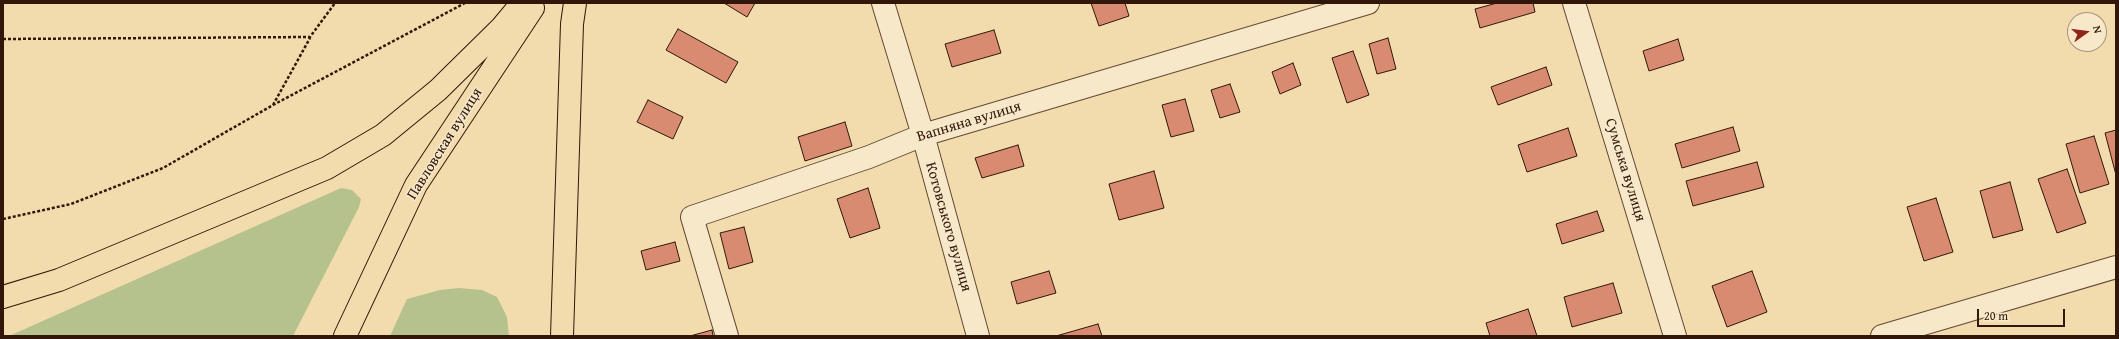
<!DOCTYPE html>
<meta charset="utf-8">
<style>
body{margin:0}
#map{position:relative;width:2119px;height:339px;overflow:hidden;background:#f2dcad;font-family:"Gentium Book Plus",serif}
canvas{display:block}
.frame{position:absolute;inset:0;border:4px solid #311709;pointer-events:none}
.north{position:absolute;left:2067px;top:12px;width:40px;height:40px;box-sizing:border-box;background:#f7e8ca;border:1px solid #a8947d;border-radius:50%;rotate:76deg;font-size:11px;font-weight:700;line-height:16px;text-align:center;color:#311709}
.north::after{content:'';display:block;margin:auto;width:14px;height:18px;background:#8f2418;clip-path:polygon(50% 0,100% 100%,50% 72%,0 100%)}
.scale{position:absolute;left:1977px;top:309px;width:88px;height:18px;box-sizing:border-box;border:2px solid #311709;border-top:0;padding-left:5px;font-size:12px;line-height:14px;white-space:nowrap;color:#311709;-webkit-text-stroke:3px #f7e8ca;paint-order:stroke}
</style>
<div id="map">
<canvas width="2119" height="339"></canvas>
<div class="frame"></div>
<div class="north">N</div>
<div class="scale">20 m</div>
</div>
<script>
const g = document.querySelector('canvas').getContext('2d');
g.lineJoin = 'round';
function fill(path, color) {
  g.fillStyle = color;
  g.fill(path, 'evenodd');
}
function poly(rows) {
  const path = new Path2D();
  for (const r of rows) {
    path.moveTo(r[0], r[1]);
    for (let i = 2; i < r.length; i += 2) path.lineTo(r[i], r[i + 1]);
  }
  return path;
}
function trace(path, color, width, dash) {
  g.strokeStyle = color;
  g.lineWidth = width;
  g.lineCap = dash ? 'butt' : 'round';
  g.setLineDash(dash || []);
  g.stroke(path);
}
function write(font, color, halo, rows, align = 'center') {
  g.font = font + ' "Gentium Book Plus",serif';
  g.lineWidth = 3;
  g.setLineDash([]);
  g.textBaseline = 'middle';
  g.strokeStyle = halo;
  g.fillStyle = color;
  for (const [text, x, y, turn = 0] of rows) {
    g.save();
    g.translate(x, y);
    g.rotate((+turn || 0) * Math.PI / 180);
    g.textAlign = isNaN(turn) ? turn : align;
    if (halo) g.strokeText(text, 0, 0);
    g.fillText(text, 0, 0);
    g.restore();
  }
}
fill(poly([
 [341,188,352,190,361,199,359,207,293,336,9,336],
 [459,288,482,290,497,297,507,317,509,336,390,336,407,299,440,290]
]), '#b6c28e');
const building = poly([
 [724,3,755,3,747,17,724,3],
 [1091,3,1125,3,1129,16,1099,26,1091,3],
 [1497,3,1533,3,1535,12,1480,28,1475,9,1497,3],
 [678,29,738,62,726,83,666,50,678,29],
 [994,30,1001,53,952,67,945,44,994,30],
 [1388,38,1396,69,1377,74,1369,44,1388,38],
 [1678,39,1684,60,1649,71,1643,51,1678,39],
 [1353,51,1369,95,1347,103,1332,58,1353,51],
 [1293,63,1301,85,1280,94,1272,72,1293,63],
 [1546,67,1552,85,1498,105,1491,87,1546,67],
 [1230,84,1240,112,1220,118,1211,90,1230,84],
 [1185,99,1194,131,1171,137,1162,105,1185,99],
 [648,100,683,117,673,139,637,122,648,100],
 [845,122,852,146,805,161,798,137,845,122],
 [1733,127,1740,151,1682,168,1675,144,1733,127],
 [1568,128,1577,156,1527,172,1518,145,1568,128],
 [2116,130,2116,175,2105,133,2116,130],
 [2094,136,2109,184,2080,193,2066,144,2094,136],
 [1018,145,1024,166,982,178,975,158,1018,145],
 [1757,162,1764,187,1693,206,1686,181,1757,162],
 [2067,169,2086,223,2057,233,2038,179,2067,169],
 [1154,171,1164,208,1119,220,1109,184,1154,171],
 [2010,182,2023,230,1993,238,1980,191,2010,182],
 [868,188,880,228,850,238,837,199,868,188],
 [1936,198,1953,252,1924,261,1907,207,1936,198],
 [1597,211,1604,231,1562,244,1556,224,1597,211],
 [744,227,753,262,729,269,720,233,744,227],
 [675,242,680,261,646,270,641,251,675,242],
 [1049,271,1056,293,1017,304,1011,282,1049,271],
 [1752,271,1767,312,1727,327,1712,286,1752,271],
 [1613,283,1622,313,1572,327,1564,297,1613,283],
 [1528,309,1537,336,1490,336,1486,323,1528,309],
 [1098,324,1102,336,1056,336,1098,324],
 [712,330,713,336,690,336,712,330]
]);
fill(building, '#d98b72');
trace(building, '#311709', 1);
const minor = poly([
 [883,3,923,135,978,336],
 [1574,3,1675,336],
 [727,336,692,217,869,157,923,135,1368,3],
 [1882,336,2116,267]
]);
const major = poly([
 [3,297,59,280,327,168,383,135,438,90,502,27,522,3],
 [345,336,416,185,533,8],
 [562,336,572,24,575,3]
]);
trace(minor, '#614832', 24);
trace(major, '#311709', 24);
trace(poly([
 [3,39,310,37,335,3],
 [273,105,310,38],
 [3,219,71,204,163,168,273,105,465,3]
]), '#311709', 2.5, [3, 2]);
trace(minor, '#f7e8ca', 22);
trace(major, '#f2dcad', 22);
write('15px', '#311709', '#f7e8ca', [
 ["Вапняна вулиця",969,122,-17],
 ["Павловская вулиця",445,144,-58],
 ["Сумська вулиця",1625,170,73],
 ["Котовського вулиця",948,227,74]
]);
</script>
